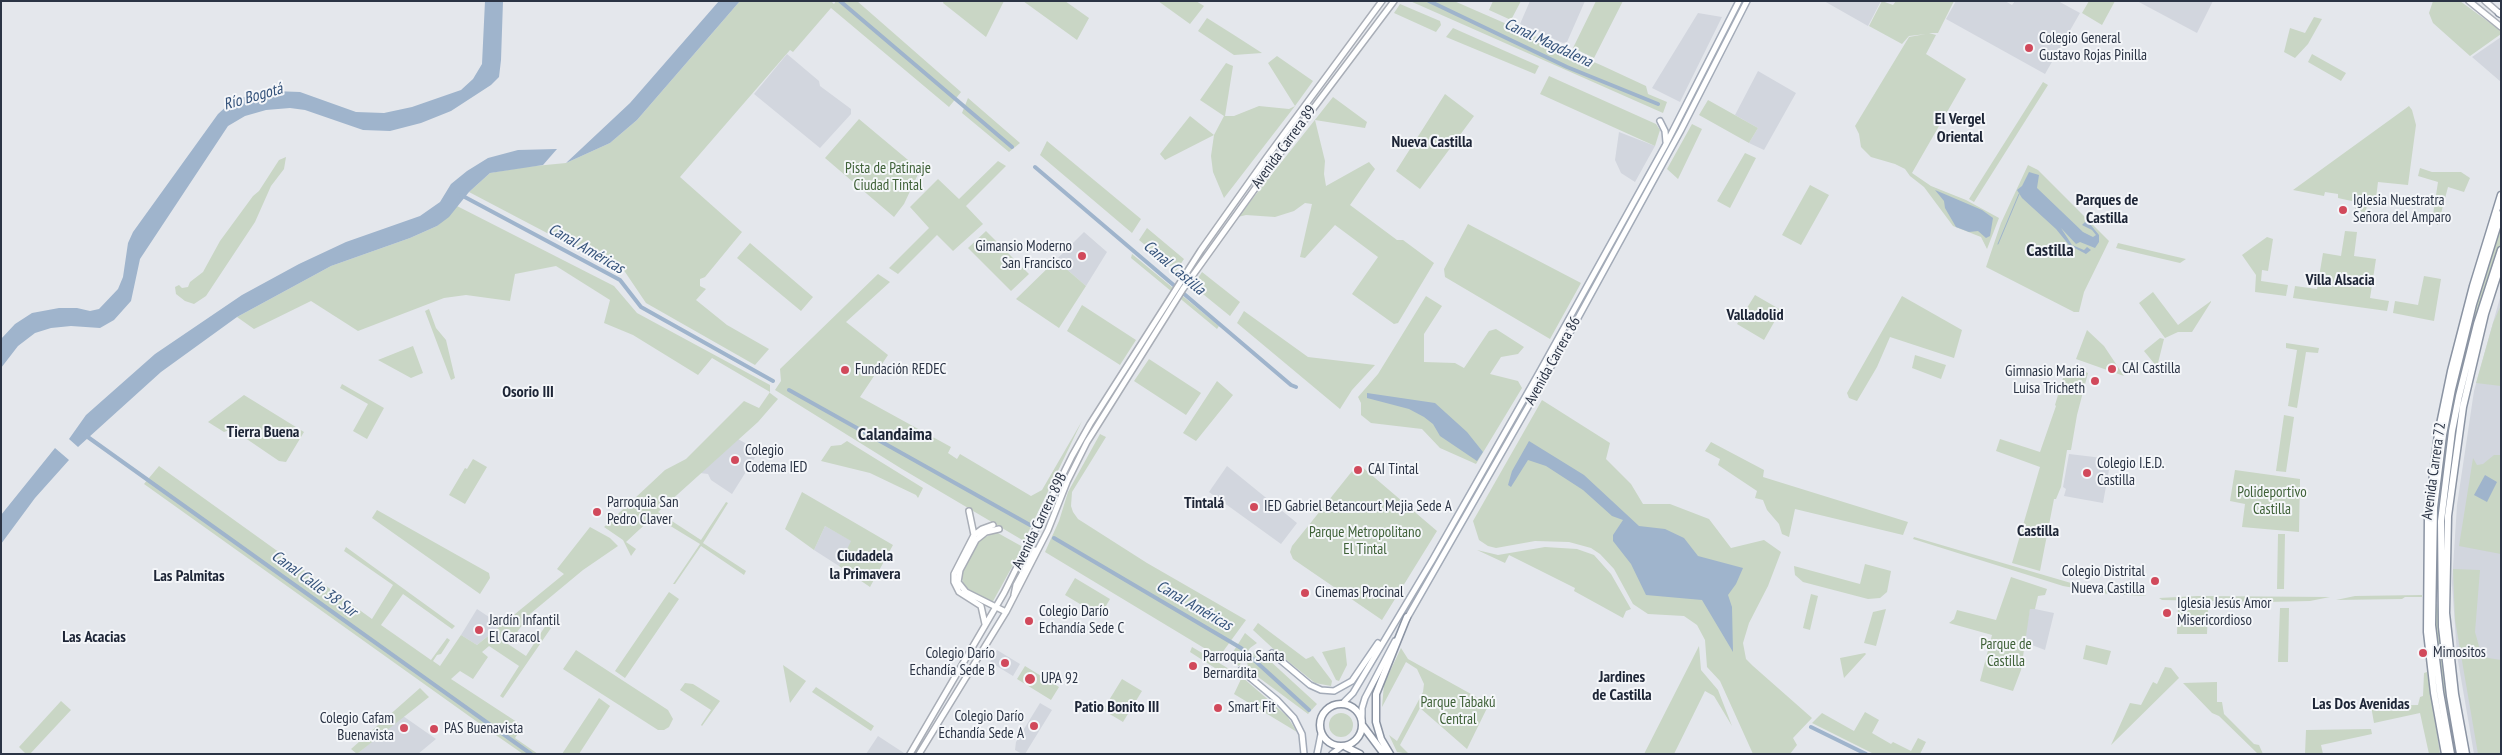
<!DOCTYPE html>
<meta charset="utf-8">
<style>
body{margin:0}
#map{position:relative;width:2502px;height:755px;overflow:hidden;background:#e4e7ec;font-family:"PT Sans Narrow",sans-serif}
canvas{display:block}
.frame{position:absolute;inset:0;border:2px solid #2b3445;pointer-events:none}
</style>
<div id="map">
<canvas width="2502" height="755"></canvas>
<div class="frame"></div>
</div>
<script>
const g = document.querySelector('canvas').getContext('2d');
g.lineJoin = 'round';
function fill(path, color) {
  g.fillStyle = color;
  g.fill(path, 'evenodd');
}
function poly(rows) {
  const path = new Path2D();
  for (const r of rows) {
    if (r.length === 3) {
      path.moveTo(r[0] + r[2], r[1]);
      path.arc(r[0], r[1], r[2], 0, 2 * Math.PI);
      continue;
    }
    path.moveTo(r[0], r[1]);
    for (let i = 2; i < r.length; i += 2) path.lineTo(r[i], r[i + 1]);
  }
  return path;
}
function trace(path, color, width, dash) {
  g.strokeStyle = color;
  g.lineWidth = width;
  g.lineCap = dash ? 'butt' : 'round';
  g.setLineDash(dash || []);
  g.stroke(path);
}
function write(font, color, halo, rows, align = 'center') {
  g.font = font + ' "PT Sans Narrow",sans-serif';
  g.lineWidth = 4;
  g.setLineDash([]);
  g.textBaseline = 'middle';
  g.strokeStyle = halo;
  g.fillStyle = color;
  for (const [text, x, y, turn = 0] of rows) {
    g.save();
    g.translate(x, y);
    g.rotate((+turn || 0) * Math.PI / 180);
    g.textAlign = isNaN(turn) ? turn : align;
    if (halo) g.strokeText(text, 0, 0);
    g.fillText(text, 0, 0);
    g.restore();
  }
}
fill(poly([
 [1530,1,1585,1,1567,42,1563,43,1520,24],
 [1824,1,1881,1,1868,26],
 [1956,1,2005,1,2012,5,2015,1,2058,1,2080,13,2045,74,1946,19],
 [2137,1,2213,1,2197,33],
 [1698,13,1722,17,1680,102,1652,88],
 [2501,37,2501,82,2472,57],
 [787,54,819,81,820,86,851,109,851,114,820,148,754,94],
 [1758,71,1796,93,1764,150,1749,143,1758,128,1735,115],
 [1619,132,1655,146,1635,182,1621,173,1615,160],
 [1084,232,1107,252,1086,286,1056,260],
 [2501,294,2501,754,2474,754,2457,655,2452,583,2457,505,2474,391],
 [738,439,759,451,732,494,711,480,708,474,700,473],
 [2069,454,2111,459,2103,503,2064,496,2066,489,2063,487],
 [1227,466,1297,523,1281,544,1209,492],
 [825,526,852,541,839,566,814,550],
 [2030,608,2054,613,2045,650,2024,642],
 [477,609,501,625,477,645,461,635],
 [997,650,1020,664,1013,676,990,662],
 [1040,703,1052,710,1025,754,1022,754,1015,750,1016,742],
 [403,716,436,739,418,754,357,754],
 [878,736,904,753,904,754,866,754]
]), '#d2d6de');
fill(poly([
 [740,1,831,1,834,4,836,1,857,1,961,92,949,107,831,8,793,52,790,50,680,177,742,232,705,277,700,279,700,286,706,289,696,300,727,325,769,349,755,365,646,303,621,266,547,233,469,192,490,173,525,167,566,163,610,143,637,120],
 [944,1,1004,1,986,37,943,3],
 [1023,1,1065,1,1089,18,1077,40],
 [1158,1,1196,1,1204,6,1190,24],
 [1410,1,1454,1,1603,66,1646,86,1648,94,1667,102,1663,113],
 [1493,1,1521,1,1511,20,1489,10],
 [1596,1,1623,1,1594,58,1573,48],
 [1882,1,1893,5,1896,1,1954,1,1938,33,1929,33,1936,35,1926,54,1966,79,1912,173,1931,186,1966,200,1999,218,1987,249,1981,237,1953,226,1924,187,1910,176,1905,169,1895,164,1871,157,1861,147,1859,134,1855,126,1909,37,1926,34,1909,36,1902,44,1869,26],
 [2089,1,2115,1,2102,25,2082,13],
 [2433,1,2460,1,2501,31,2501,34,2470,56,2433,23,2429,13],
 [1400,4,1440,21,1441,25,1436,32,1394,13],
 [2314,17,2322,19,2308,44,2295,58,2284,52,2290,28,2305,33],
 [1207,18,1234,35,1262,53,1234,55,1198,31],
 [1453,28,1539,66,1535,74,1446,37],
 [2312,54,2346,73,2341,81,2308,62],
 [1277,56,1313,81,1295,106,1224,198,1213,172,1211,156,1214,135,1165,160,1160,154,1190,116,1214,135,1224,116,1200,100,1226,63,1233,66,1225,116,1234,116,1259,106,1289,109,1295,106,1268,63],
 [1549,76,1656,124,1660,130,1655,146,1540,94],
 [2043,82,2048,85,1974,202,1969,199],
 [1445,94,1474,116,1420,189,1396,171],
 [1333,97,1367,122,1365,128,1315,120,1325,161,1324,174,1326,186,1369,162,1375,169,1350,205,1397,240,1403,240,1434,263,1398,323,1394,324,1352,294,1378,257,1335,225,1305,258,1300,257,1312,204,1305,203,1294,211,1275,217,1246,215,1238,217],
 [968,98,1020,143,1009,152,962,113],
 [1708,100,1758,128,1749,143,1699,115],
 [2409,106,2412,110,2416,125,2408,185,2378,182,2376,198,2368,198,2366,212,2355,211,2356,202,2338,198,2338,194,2325,192,2324,196,2293,190],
 [859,119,920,170,904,204,894,217,825,158],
 [1692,124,1702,129,1678,179,1667,169],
 [1047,141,1141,219,1132,233,1040,155],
 [1745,153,1756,158,1730,208,1717,201],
 [286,157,284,169,271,186,255,222,206,296,194,304,185,301,176,294,175,287,179,285,182,288,188,287,190,282,203,272,220,241,253,196,259,191,279,160],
 [998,161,1006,166,966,206,983,224,953,251,937,235,898,274,889,268,929,228,910,207,938,179,959,199],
 [2028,165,2038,170,2109,241,2084,292,2079,312,2074,312,1986,267,2001,223],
 [2420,168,2432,172,2461,172,2470,178,2464,192,2448,187,2438,225,2432,221,2438,182,2418,176],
 [1810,185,1829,195,1801,245,1782,235],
 [457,206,614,286,637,313,770,385,770,393,778,399,758,422,658,512,701,540,726,502,728,503,703,543,746,571,744,575,701,546,675,584,673,584,700,544,654,516,626,542,636,549,631,556,623,540,604,527,665,470,686,459,744,401,759,408,770,392,712,358,698,375,633,335,604,323,610,300,556,266,515,274,510,301,466,295,444,298,358,331,311,301,254,329,237,317,331,266,410,238,437,226],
 [2501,220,2501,245,2477,315,2451,429,2446,428,2472,315],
 [1468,224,1581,283,1550,339,1445,277,1444,269],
 [1147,228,1184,259,1176,271,1139,240],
 [986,231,1029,274,1011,291,968,248],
 [2345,231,2357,232,2354,256,2376,259,2370,298,2389,301,2387,311,2293,298,2295,286,2317,289,2323,253,2341,256],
 [2267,237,2273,239,2268,271,2262,270,2261,281,2288,285,2286,296,2255,292,2256,275,2242,255],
 [750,243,813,297,801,311,737,258],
 [2118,243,2186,259,2180,263,2116,248],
 [1132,254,1219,326,1217,329,1131,258],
 [1056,260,1086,286,1059,328,1016,299],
 [1202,272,1240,302,1230,316,1193,286],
 [878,274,890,282,846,322,888,355,860,397,951,447,948,453,957,459,960,454,1031,496,1042,490,1082,421,1024,541,902,469,775,390,781,381,780,369],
 [2424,276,2441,279,2434,321,2393,313,2395,301,2418,305],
 [2153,292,2178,325,2211,301,2211,302,2192,332,2178,332,2165,338,2139,303],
 [1755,295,1781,310,1764,340,1737,324],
 [1426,296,1442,306,1424,334,1424,362,1455,363,1464,368,1489,331,1496,329,1524,347,1518,354,1501,357,1490,374,1518,381,1522,388,1476,464,1440,448,1422,429,1371,423,1361,415,1361,403,1358,397,1378,374],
 [1902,296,1962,330,1954,358,1890,337,1877,367,1857,401,1849,398,1847,393],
 [1082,305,1136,340,1120,365,1067,331],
 [2501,305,2501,386,2476,383,2493,323],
 [429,309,436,328,446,340,455,378,451,380,425,311],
 [1244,311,1308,357,1375,365,1352,390,1340,409,1237,323],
 [2087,330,2104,346,2124,376,2076,359],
 [2160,338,2164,339,2157,367,2144,351],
 [2286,343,2319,348,2318,353,2306,352,2297,408,2288,406,2297,350,2286,348],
 [413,346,423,373,411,378,378,360],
 [1915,355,1946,365,1941,379,1912,368],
 [1149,359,1201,393,1186,415,1134,381],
 [2070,366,2088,373,2077,415,2071,450,2067,450,2061,487,2056,499,2054,499,2040,571,2012,563,2040,467,1996,451,2000,439,2040,452,2056,406,2055,405,2063,378],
 [1217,381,1233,395,1196,441,1183,433],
 [342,384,384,408,367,439,353,431,368,404,340,388],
 [244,395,304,432,286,462,279,461,232,429,224,432,208,422],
 [1542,400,1610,443,1606,459,1631,484,1643,504,1670,504,1709,519,1731,548,1764,540,1781,552,1768,586,1749,623,1743,643,1746,659,1753,666,1812,718,1793,738,1797,745,1790,754,1753,754,1720,681,1707,667,1705,640,1697,625,1684,616,1648,614,1633,604,1614,569,1600,554,1591,548,1569,542,1535,541,1496,548,1488,546,1479,540,1473,521],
 [2284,415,2294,417,2286,472,2276,471],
 [1100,434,1106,437,1072,492,1071,506,1073,512,1078,519,1147,563,1246,620,1219,657,1045,552,1059,521,1068,492],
 [847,441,923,488,918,498,916,495,870,473,821,461,831,446,841,445],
 [1711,442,1764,470,1763,477,1908,522,1903,535,1795,509,1789,537,1782,534,1779,524,1767,510,1763,500,1755,498,1757,491,1718,465,1720,459,1705,451],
 [2442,453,2445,454,2438,589,2433,589,2434,528],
 [2494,455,2501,455,2501,554,2459,546,2473,458,2477,465,2483,464],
 [473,459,487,467,465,504,449,495,465,468,467,469],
 [1357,465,1361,466,1437,531,1382,620,1293,559,1290,552,1292,546],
 [159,466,372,619,393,585,344,551,346,547,455,626,452,629,403,594,381,625,431,660,447,638,450,640,441,654,437,655,433,661,440,666,461,635,477,645,564,574,557,569,590,527,610,538,618,546,583,570,530,614,515,635,508,631,499,638,526,656,546,625,551,628,503,698,500,696,519,666,489,646,482,652,488,657,473,679,460,671,451,679,523,726,515,738,538,754,523,754,490,731,144,484],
 [2235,470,2300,479,2299,532,2242,527,2245,504,2230,501],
 [802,492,893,545,870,587,839,566,851,541,825,526,814,550,785,529],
 [377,510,489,573,490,578,480,594,372,518],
 [996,532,1023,547,992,603,969,591,964,586,961,575,979,540],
 [2278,534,2285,534,2284,589,2277,589],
 [1914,537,2071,583,2147,596,2108,594,2063,586,1913,539],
 [1545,547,1577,549,1594,555,1611,574,1631,609,1626,611,1623,618,1574,591,1575,588,1509,555,1505,563,1477,550,1498,555],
 [1865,564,1891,571,1887,592,1880,598,1868,599,1803,582,1795,575,1794,566,1860,584],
 [2453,569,2480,570,2475,632,2482,657,2501,660,2501,754,2478,754,2455,620],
 [2011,577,2047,589,2045,595,2038,596,2035,609,2030,609,2021,670,2013,691,1980,681,1992,635,1949,623,1954,619,1957,610,1996,620],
 [1075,578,1110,599,1100,616,1065,595],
 [669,592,679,599,625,678,615,671],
 [1811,594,1818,596,1810,630,1803,628],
 [2422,595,2422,597,2405,597,2402,599,2336,600,2355,596],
 [2197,596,2330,597,2310,601,2267,602,2162,600,2159,598],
 [2433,604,2437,604,2459,754,2452,754,2441,686],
 [2178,608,2208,608,2207,634,2177,634],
 [2280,608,2289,608,2288,662,2278,662],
 [1886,609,1876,646,1864,643,1873,612],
 [1258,623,1306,659,1313,656,1332,681,1331,686,1315,683,1279,654,1253,630],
 [1245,633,1257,643,1250,648,1239,666,1228,660],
 [2086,645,2111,651,2107,665,2083,659],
 [1699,646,1701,670,1718,690,1732,726,1714,696,1705,691,1674,754,1644,754],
 [1192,647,1236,673,1232,679,1190,652],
 [1345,647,1347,665,1339,681,1336,680,1322,652],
 [1401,648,1408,659,1489,704,1467,749,1420,708,1400,745,1409,754,1397,752,1389,735,1397,741,1423,692,1424,684,1417,669,1406,662,1382,707,1384,684],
 [576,650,668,710,673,719,669,727,664,730,658,730,563,669],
 [1255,651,1260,652,1269,660,1317,704,1308,714,1250,671,1247,663],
 [1865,653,1866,654,1844,678,1840,658],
 [783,665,806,681,790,703],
 [1025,666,1059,687,1051,700,1017,679],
 [2165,667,2171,668,2179,678,2111,745,2130,703,2141,705,2153,682,2157,684],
 [2427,672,2437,733,2440,754,2429,754,2420,713,2374,723,2371,706,2418,705,2420,697,2423,696,2424,673],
 [1242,677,1287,716,1297,732,1234,694],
 [1122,679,1142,691,1123,722,1103,710],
 [2217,682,2217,702,2222,702,2224,714,2254,744,2259,745,2263,754,2258,754,2219,716,2212,713,2183,683],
 [685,683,693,684,720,701,702,726,701,725,711,710,680,690],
 [816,687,874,726,871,731,812,692],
 [420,688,429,697,357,754,351,749],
 [599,698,610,706,579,754,562,754],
 [61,701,71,710,30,754,26,754,19,747],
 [1865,712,1879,720,1872,733,1891,744,1893,742,1911,751,1918,738,1926,742,1920,754,1874,754,1812,723,1822,713,1854,731],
 [1341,725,12],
 [2371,729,2372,734,2321,745,2323,754,2305,754,2306,730]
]), '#c9d6c5');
fill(poly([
 [485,1,503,1,501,60,499,77,491,85,451,111,421,123,390,131,363,130,305,110,290,108,266,110,245,116,228,126,140,259,131,301,114,320,100,328,71,326,51,328,35,333,18,346,1,368,1,339,15,324,32,313,59,308,77,308,90,311,99,309,118,289,123,277,128,243,133,232,218,114,229,104,249,95,274,91,300,92,356,112,384,113,412,107,461,90,473,79,482,64],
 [719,1,740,1,637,120,610,143,566,163,630,103],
 [557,149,543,165,490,173,469,192,449,217,437,226,410,238,331,266,237,317,161,372,78,447,69,439,86,415,155,354,242,295,299,264,346,242,420,216,440,202,451,184,467,171,488,158,518,150],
 [2029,172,2039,175,2037,188,2083,232,2093,237,2096,235,2092,230,2082,225,2085,222,2090,224,2099,235,2099,242,2095,248,2080,242,2076,244,2061,228,2072,245,2084,250,2087,247,2091,250,2086,254,2069,245,2056,229,2022,198,2017,190,2022,186],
 [1935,190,1982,210,1993,218,1990,236,1986,238,1978,231,1969,232,1956,227,1945,208,1944,201],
 [1367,393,1435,403,1467,432,1483,452,1477,461,1440,436,1433,424,1424,417,1409,409,1367,398],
 [1529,441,1584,475,1639,526,1665,529,1684,538,1698,556,1743,568,1736,584,1728,595,1732,607,1733,652,1702,600,1646,595,1631,564,1613,541,1613,535,1623,520,1612,516,1583,490,1546,466,1528,460,1511,487,1508,485,1512,471],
 [55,448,69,460,35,498,1,544,1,515],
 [2485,475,2497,482,2487,502,2474,495]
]), '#9fb4cc');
trace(poly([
 [1998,244,2019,194]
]), '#9fb4cc', 1);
trace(poly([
 [840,1,1012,147],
 [1429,1,1567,67,1658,104],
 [1035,167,1291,385,1296,387],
 [461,195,620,280,641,307,773,381],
 [789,390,1030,525],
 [85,435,531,754],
 [1054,538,1241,648,1309,710],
 [1811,727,1866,754]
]), '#9fb4cc', 4);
const secondary = poly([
 [2469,1,2501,27],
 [2485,1,2500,14],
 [969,511,974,535],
 [999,529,986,532,976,540,960,570,958,582,966,592,1006,612],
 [1014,595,1016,585,1035,550],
 [985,624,981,606,959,592,954,582,954,574,974,535,982,529,993,525],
 [910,754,1004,593,1072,456,1090,424,1201,250,1267,157,1382,1],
 [919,754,1006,612,1048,530,1067,482,1087,442,1183,289,1297,130,1394,1]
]);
const primary = poly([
 [1660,121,1665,131,1666,142],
 [1406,620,1556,358,1681,130,1747,1],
 [1272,653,1310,685,1321,690,1334,691,1352,681,1378,643],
 [1241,670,1277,700,1294,718,1302,734,1304,754],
 [1342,704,1353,693,1433,559,1540,371,1665,146,1739,1],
 [1362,721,1362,708,1365,698,1395,641],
 [1317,754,1321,734],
 [1332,754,1341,747]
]);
const highway = poly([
 [2499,13,2501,14],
 [1341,725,21],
 [1363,726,1384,754],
 [1346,747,1360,754],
 [1390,754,1381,739,1376,722,1376,694,1407,617],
 [2445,754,2434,693,2427,632,2428,516,2438,434,2451,371,2473,286,2501,195],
 [2451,754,2440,692,2432,625,2434,508,2443,435,2452,389,2473,304,2501,214],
 [2460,754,2450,696,2442,627,2441,521,2452,431,2459,396,2477,324,2501,250],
 [2466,754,2455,694,2446,613,2448,516,2463,407,2485,314,2501,264]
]);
trace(secondary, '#a9aeb7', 8);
trace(primary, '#a3abb8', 8);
trace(highway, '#8b94a3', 9);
trace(secondary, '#fff', 5);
trace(primary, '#fff', 5);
trace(highway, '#fff', 6);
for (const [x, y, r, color] of [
 [2029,48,5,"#d1495b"],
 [2343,210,5,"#d1495b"],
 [1082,256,5,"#d1495b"],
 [2112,369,5,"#d1495b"],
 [845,370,5,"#d1495b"],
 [2095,381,5,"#d1495b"],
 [735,460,5,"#d1495b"],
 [1358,470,5,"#d1495b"],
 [2087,473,5,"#d1495b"],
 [1254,507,5,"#d1495b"],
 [597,512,5,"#d1495b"],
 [2155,581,5,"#d1495b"],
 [1305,593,5,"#d1495b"],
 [2167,613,5,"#d1495b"],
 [1029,621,5,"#d1495b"],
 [479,630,5,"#d1495b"],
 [2423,653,5,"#d1495b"],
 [1005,663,5,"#d1495b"],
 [1193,666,5,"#d1495b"],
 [1030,679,6,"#d1495b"],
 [1218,708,5,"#d1495b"],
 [1034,726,5,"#d1495b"],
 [404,728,5,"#d1495b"],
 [434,729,5,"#d1495b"]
]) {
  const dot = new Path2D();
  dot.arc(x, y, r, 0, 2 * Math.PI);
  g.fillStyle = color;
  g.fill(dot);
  trace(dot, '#f4f6f9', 2);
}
write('15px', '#2b3445', '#f4f6f9', [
 ["Colegio General",2039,39],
 ["Gustavo Rojas Pinilla",2039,56],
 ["Iglesia Nuestratra",2353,201],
 ["Señora del Amparo",2353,218],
 ["Gimansio Moderno",1072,247,"right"],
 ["San Francisco",1072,264,"right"],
 ["CAI Castilla",2122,369],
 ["Fundación REDEC",855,370],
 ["Gimnasio Maria",2085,372,"right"],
 ["Luisa Tricheth",2085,389,"right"],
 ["Colegio",745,451],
 ["Codema IED",745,468],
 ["Colegio I.E.D.",2097,464],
 ["Castilla",2097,481],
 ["CAI Tintal",1368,470],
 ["Parroquia San",607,503],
 ["Pedro Claver",607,520],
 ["IED Gabriel Betancourt Mejia Sede A",1264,507],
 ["Colegio Distrital",2145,572,"right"],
 ["Nueva Castilla",2145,589,"right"],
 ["Cinemas Procinal",1315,593],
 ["Iglesia Jesús Amor",2177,604],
 ["Misericordioso",2177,621],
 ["Colegio Darío",1039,612],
 ["Echandía Sede C",1039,629],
 ["Jardín Infantil",489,621],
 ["El Caracol",489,638],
 ["Mimositos",2433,653],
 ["Colegio Darío",995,654,"right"],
 ["Echandía Sede B",995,671,"right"],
 ["Parroquia Santa",1203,657],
 ["Bernardita",1203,674],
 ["UPA 92",1041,679],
 ["Smart Fit",1228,708],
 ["Colegio Darío",1024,717,"right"],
 ["Echandía Sede A",1024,734,"right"],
 ["Colegio Cafam",394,719,"right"],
 ["Buenavista",394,736,"right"],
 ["PAS Buenavista",444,729]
], 'left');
write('15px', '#2b3445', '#f4f6f9', [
 ["Avenida Carrera 89",1284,147,-54],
 ["Avenida Carrera 86",1553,361,-61],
 ["Avenida Carrera 72",2434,471,-82],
 ["Avenida Carrera 89B",1040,521,-64]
]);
write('15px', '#3f6138', '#f4f6f9', [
 ["Pista de Patinaje",888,169],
 ["Ciudad Tintal",888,186],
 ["Polideportivo",2272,493],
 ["Castilla",2272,510],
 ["Parque Metropolitano",1365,533],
 ["El Tintal",1365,550],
 ["Parque de",2006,645],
 ["Castilla",2006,662],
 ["Parque Tabakú",1458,703],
 ["Central",1458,720]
]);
write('italic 16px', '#34527a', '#f4f6f9', [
 ["Canal Magdalena",1548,43,25],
 ["Río Bogotá",253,97,-16],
 ["Canal Américas",586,249,30],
 ["Canal Castilla",1174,268,40],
 ["Canal Calle 38 Sur",314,584,36],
 ["Canal Américas",1194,606,30]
]);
write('bold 16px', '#1d2536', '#f4f6f9', [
 ["El Vergel",1960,119],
 ["Oriental",1960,137],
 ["Nueva Castilla",1432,142],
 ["Parques de",2107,200],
 ["Castilla",2107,218],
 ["Villa Alsacia",2340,280],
 ["Valladolid",1755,315],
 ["Osorio III",528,392],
 ["Tierra Buena",263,432],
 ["Tintalá",1204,503],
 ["Castilla",2038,531],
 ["Ciudadela",865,556],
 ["la Primavera",865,574],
 ["Las Palmitas",189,576],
 ["Las Acacias",94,637],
 ["Jardines",1622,677],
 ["de Castilla",1622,695],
 ["Las Dos Avenidas",2361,704],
 ["Patio Bonito III",1117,707]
]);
write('bold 18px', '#1d2536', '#f4f6f9', [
 ["Castilla",2050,251],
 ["Calandaima",895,435]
]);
</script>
